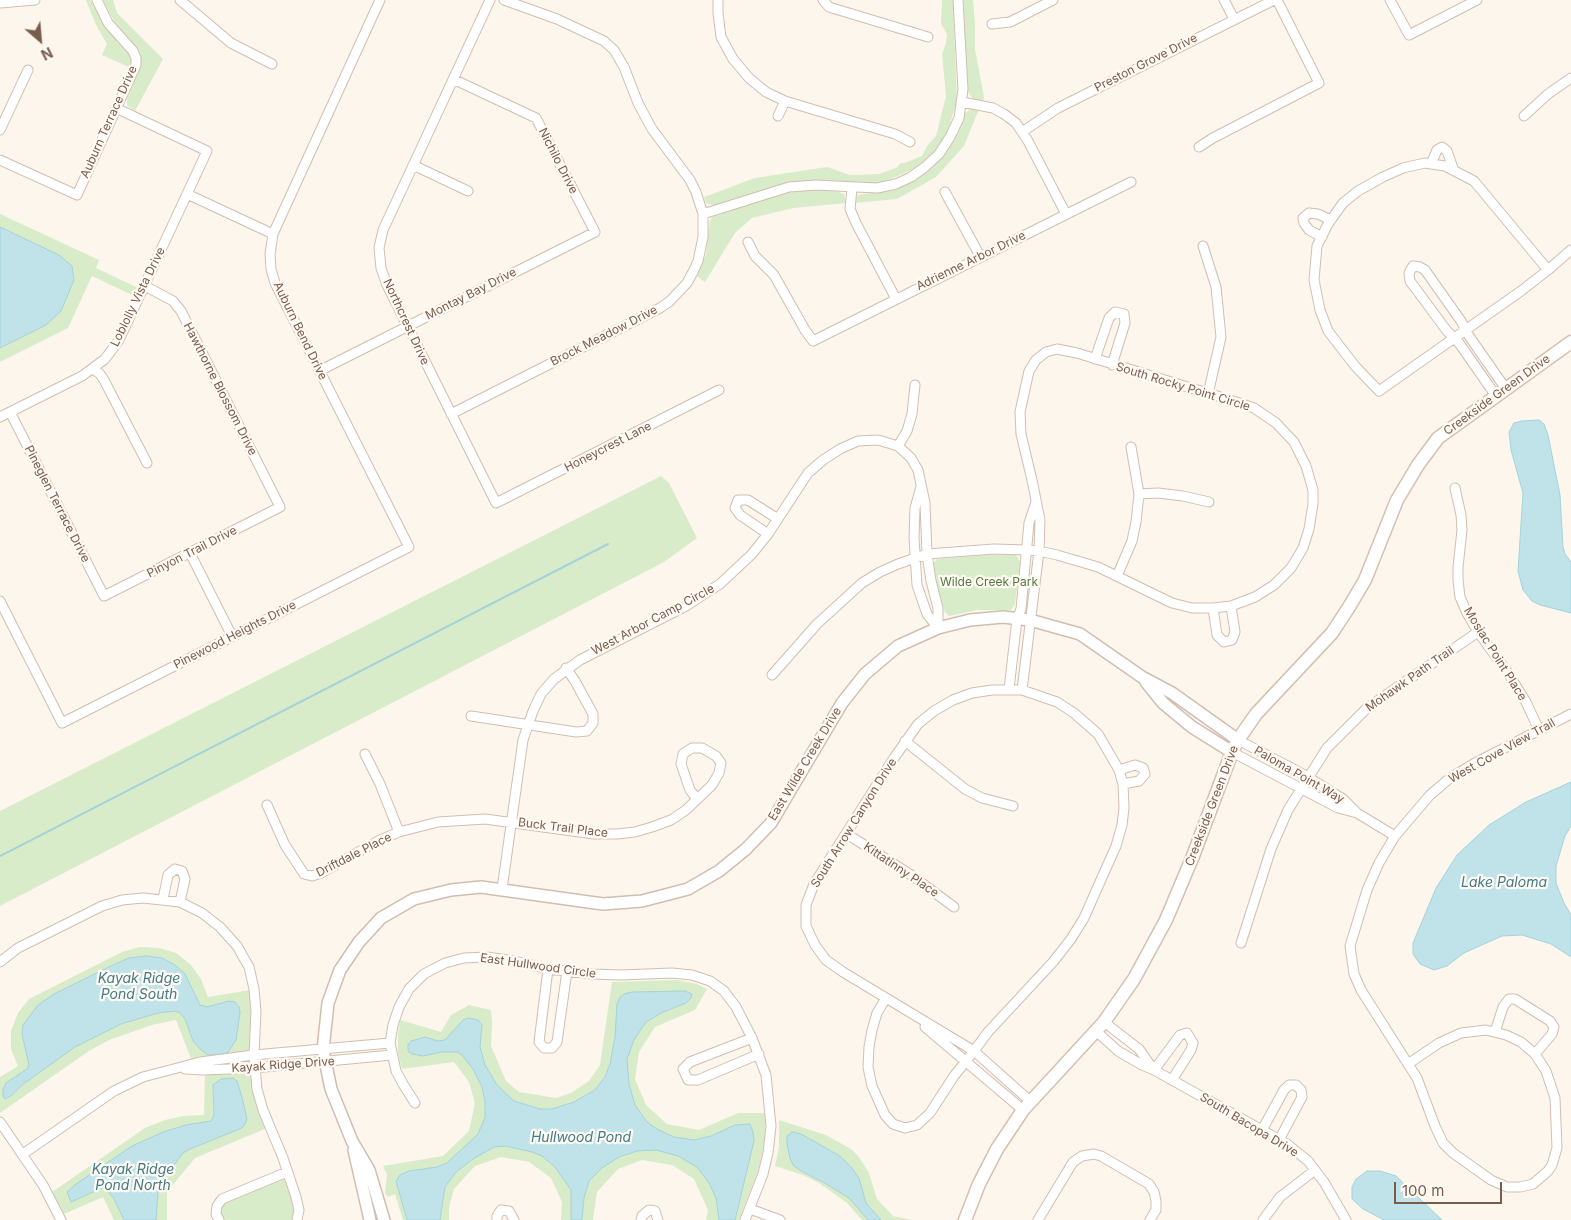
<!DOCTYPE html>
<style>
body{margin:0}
#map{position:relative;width:1571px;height:1220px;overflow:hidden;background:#fdf6ec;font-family:Inter,sans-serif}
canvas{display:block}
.north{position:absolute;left:15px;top:15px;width:50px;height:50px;-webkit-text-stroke:4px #fffaf3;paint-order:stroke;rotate:153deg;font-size:14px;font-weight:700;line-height:20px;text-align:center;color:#7a5c4d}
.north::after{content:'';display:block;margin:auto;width:18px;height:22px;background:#7a5c4d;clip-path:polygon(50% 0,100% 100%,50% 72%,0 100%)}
.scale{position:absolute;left:1394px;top:1182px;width:108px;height:22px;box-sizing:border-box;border:2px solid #7a5c4d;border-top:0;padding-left:6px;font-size:15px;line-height:18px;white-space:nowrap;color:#7a5c4d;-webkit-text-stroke:4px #fffaf3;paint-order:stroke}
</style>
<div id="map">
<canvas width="1571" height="1220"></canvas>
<div class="north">N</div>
<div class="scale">100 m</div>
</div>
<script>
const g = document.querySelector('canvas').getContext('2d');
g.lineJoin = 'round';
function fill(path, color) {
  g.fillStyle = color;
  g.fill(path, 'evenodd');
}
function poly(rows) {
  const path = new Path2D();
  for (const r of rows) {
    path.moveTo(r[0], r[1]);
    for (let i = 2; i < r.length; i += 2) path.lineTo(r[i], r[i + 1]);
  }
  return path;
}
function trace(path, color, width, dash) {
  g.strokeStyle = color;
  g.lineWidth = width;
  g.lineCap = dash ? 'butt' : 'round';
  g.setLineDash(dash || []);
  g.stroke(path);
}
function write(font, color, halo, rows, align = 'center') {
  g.font = font + ' Inter,sans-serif';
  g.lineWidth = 4.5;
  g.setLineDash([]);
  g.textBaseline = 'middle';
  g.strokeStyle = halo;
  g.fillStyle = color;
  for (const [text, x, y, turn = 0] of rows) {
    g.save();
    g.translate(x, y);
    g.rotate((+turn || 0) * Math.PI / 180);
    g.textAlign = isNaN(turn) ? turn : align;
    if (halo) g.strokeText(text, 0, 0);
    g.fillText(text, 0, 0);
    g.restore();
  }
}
fill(poly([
 [86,0,90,0,95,4,107,27,128,51,132,58,131,68,102,55,107,44,96,25],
 [103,0,113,0,117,13,163,59,135,111,127,105,127,99,141,66,141,54,115,23],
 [942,0,953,0,957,100,948,131,940,145,929,158,916,168,884,182,868,184,804,182,786,183,714,206,706,203,704,197,755,178,827,167,850,175,879,174,896,168,901,163,905,163,922,156,927,146,936,136,946,96,942,54,946,43,947,34,941,24],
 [963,0,973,0,975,24,975,49,984,97,983,101,973,99,968,92],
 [971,109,979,109,964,146,936,177,897,199,855,203,858,195,890,190,905,185,930,170,943,156,961,127,964,114],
 [818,190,839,192,844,194,846,203,793,208,752,218,735,233,705,282,697,276,706,254,710,221,712,217,777,195,797,191],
 [0,214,99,260,96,268,138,288,134,296,92,276,68,328,0,362],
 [661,476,669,483,697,538,664,562,0,906,0,811],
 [989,555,1016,555,1020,562,1015,604,1011,610,977,610,949,616,945,612,936,582,933,564,937,559],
 [140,947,159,948,176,953,191,965,201,979,208,997,250,990,252,1012,250,1046,248,1051,243,1053,192,1061,176,1020,152,1025,109,1040,89,1051,0,1113,0,1077,18,1066,11,1049,11,1031,18,1013,29,999,122,952],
 [677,980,697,984,707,989,695,1010,655,1027,639,1052,635,1079,646,1105,667,1124,699,1130,738,1113,766,1113,764,1146,758,1171,739,1220,706,1220,708,1210,694,1179,672,1165,642,1160,618,1169,597,1192,593,1220,561,1220,562,1202,551,1178,529,1162,501,1157,475,1166,454,1189,449,1208,449,1220,403,1220,395,1194,388,1197,385,1193,387,1174,383,1166,443,1156,469,1131,475,1103,469,1082,454,1062,402,1069,398,1053,398,1034,400,1020,441,1032,451,1015,469,1005,491,1010,492,1023,491,1046,506,1081,519,1092,556,1098,571,1093,589,1081,600,1065,612,982],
 [244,1072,248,1073,252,1079,267,1128,195,1158,167,1192,167,1220,114,1220,103,1197,64,1214,52,1192,145,1128,165,1120,184,1116,204,1115,205,1073],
 [779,1120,826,1135,851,1149,859,1157,869,1173,877,1199,893,1216,912,1220,862,1220,847,1203,819,1183,803,1175,775,1166,779,1147],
 [278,1179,283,1179,289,1184,295,1211,292,1220,223,1220,220,1212,220,1208,226,1202]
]), '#d8ecc9');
const water = poly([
 [0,227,59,255,72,266,74,280,61,311,46,325,0,348,0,227],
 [1539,420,1544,424,1548,435,1560,495,1563,547,1565,554,1571,562,1571,613,1540,605,1532,601,1523,590,1518,571,1523,493,1511,450,1509,432,1514,423,1522,421,1539,420],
 [1571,782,1571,826,1565,836,1556,866,1556,883,1564,903,1571,915,1571,957,1551,944,1522,935,1502,936,1464,953,1447,966,1434,970,1420,964,1413,954,1413,943,1436,888,1457,855,1489,825,1526,802,1571,782],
 [146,956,162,958,175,965,185,974,200,1005,207,1007,229,1001,235,1002,239,1007,240,1013,236,1040,229,1051,225,1054,208,1055,199,1048,193,1041,185,1019,180,1013,175,1011,158,1013,121,1024,75,1047,22,1085,11,1096,5,1099,3,1096,3,1090,6,1083,27,1069,29,1065,22,1034,23,1025,38,1005,54,994,115,964,129,958,146,956],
 [685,991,692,994,691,998,686,1003,661,1013,646,1022,634,1040,627,1059,629,1084,635,1105,647,1122,657,1129,674,1137,694,1140,711,1136,735,1125,750,1124,753,1132,754,1141,735,1220,719,1220,716,1198,709,1183,697,1167,678,1156,656,1150,637,1151,619,1157,602,1168,589,1181,584,1198,582,1220,571,1220,571,1190,555,1167,542,1156,532,1152,505,1146,494,1147,473,1159,456,1172,445,1187,440,1220,407,1220,396,1181,400,1175,409,1171,437,1167,447,1163,478,1134,485,1117,485,1101,482,1087,473,1069,462,1055,457,1052,442,1052,423,1056,412,1054,408,1051,408,1045,411,1041,425,1037,438,1041,445,1040,463,1020,469,1018,478,1020,482,1025,480,1047,485,1065,497,1085,514,1101,540,1109,552,1109,574,1102,595,1090,605,1077,610,1064,615,1037,617,1004,620,997,624,994,632,992,685,991],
 [233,1078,237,1081,242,1097,247,1119,245,1124,242,1128,190,1149,183,1153,166,1176,158,1192,156,1220,124,1220,114,1199,106,1189,102,1188,71,1202,67,1192,76,1184,132,1146,163,1132,186,1125,211,1121,214,1115,213,1085,221,1079,233,1078],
 [792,1132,801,1134,840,1156,851,1167,859,1178,866,1203,881,1220,868,1220,849,1198,823,1182,801,1171,793,1165,790,1158,787,1144,787,1136,792,1132],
 [1367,1171,1380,1171,1396,1176,1442,1220,1384,1220,1363,1209,1352,1199,1352,1187,1356,1179,1367,1171]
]);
fill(water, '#bfe3e8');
trace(water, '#a5d3da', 1);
trace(poly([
 [0,856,608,544]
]), '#a5d3da', 2);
const minor = poly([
 [180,0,231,43,272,64],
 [490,0,383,230,379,248,381,268,387,285,496,503,719,390],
 [718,0,718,13,721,37,733,59,749,78,766,92,785,101,895,134,910,142],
 [823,0,829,7,928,37],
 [1224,0,1234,19],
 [1390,0,1409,35,1477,0],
 [0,3,35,0],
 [992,24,1010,22,1053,0],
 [962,102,993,108,1004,114,1016,123,1028,141,1066,214],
 [778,116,785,101],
 [1524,116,1548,94,1571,78],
 [0,130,28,70],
 [1022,132,1058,108,1274,0],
 [1199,147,1213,138,1319,83,1277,0],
 [0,160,77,195,136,65,136,58,133,51,108,23,97,0],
 [1431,164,1437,150,1442,147,1447,151,1454,171],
 [413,165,468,191],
 [852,188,850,209,856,223,896,299],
 [945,192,980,256],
 [187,194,273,234],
 [703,214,789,187,816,185,877,188,896,184,911,177,925,167,939,154,950,137,959,118,963,89,958,0],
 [1322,237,1309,230,1304,223,1303,218,1309,213,1318,214,1331,220],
 [748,242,755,256,774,275,805,330,813,341,1131,182],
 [1203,246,1216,287,1221,337,1208,394],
 [1548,270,1474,181,1445,166,1425,163,1403,168,1383,177,1358,191,1343,203,1328,224,1317,246,1314,280,1320,310,1328,331,1355,366,1379,391,1521,291,1548,270,1571,250],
 [1095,359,1109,318,1115,312,1124,314,1125,323,1112,365],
 [93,369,100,374,104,380,147,463],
 [319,371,595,232,536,118,453,79],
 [1496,396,1459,343,1447,331,1410,281,1409,273,1413,266,1420,267,1425,270,1461,321,1469,336,1506,389],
 [10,412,104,596,280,507,181,311,173,301,145,286],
 [451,414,660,308,670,301,687,283,693,272,698,261,703,237,703,214,696,192,690,180,652,129,638,103,624,67,614,50,604,41,557,19,504,0],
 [0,417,82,376,105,359,119,340,207,151,116,108],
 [898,446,907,431,912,414,915,385],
 [921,487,915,508,914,538,917,585,927,614,938,628],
 [1455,488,1461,515,1462,530,1458,567,1458,580,1460,597,1467,613,1478,632,1508,673,1526,702,1539,730],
 [1139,494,1158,493,1183,496,1209,502],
 [768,534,740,515,735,508,738,500,748,500,778,519],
 [190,553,232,636],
 [1117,576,1132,541,1136,522,1139,494,1131,447],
 [0,601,62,723,409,547,275,283,271,269,270,254,273,234,380,0],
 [1213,608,1217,635,1224,642,1232,640,1235,632,1231,606],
 [772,675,817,624,862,583,880,572,898,564,927,554,994,549,1026,550,1039,551,1057,555,1098,567,1172,603,1192,608,1213,608,1231,606,1255,597,1274,585,1291,568,1303,548,1309,529,1313,504,1313,490,1306,466,1294,442,1276,423,1254,408,1230,400,1077,353,1057,349,1046,352,1036,360,1029,371,1020,412,1021,434,1032,480,1040,520,1039,551,1022,690],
 [1009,689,1017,619,1021,609,1029,523,1036,502],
 [471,716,576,732,587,731,593,723,593,714,575,681,566,668],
 [1238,740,1303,774,1343,799,1357,813,1395,836],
 [905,741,965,789,982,798,1013,806],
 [1232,752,1338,808,1357,813],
 [365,754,380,784,399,832],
 [1119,770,1135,765,1143,768,1145,774,1139,781,1123,784],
 [267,805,285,845,304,874,312,876,321,873,380,840,399,832,438,822,485,819,594,834,617,834,635,832,652,827,671,820,686,810,712,785,719,773,721,763,716,756,702,748,692,748,683,754,681,764,690,790,697,799],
 [847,834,911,875,954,907],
 [502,889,523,740,533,711,541,694,554,679,580,660,686,606,720,584,752,554,768,534,808,473,823,460,840,449,858,441,878,440,898,446,911,458,918,470,925,503,927,554,931,581,938,608,938,628],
 [163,899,168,875,175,869,182,871,185,879,180,902],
 [1241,943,1271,849,1288,810,1327,748,1367,708,1478,632],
 [0,962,18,948,102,906,122,900,143,898,180,902,202,913,220,927,237,946,249,967,254,989,256,1011,254,1055,257,1089,263,1110,283,1158,296,1197,299,1210,297,1220],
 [548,969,539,1042,544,1048,552,1048,557,1042,567,971],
 [886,998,877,1013,872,1030,869,1047,868,1067,872,1086,885,1115,893,1124,905,1128,917,1125,930,1113,954,1076,974,1051,988,1032,1053,962,1071,939,1084,918,1116,846,1122,825,1124,808,1123,784,1119,770,1098,734,1074,713,1057,702,1022,690,992,690,972,693,953,700,934,711,918,724,894,758,814,884,806,905,806,926,815,945,826,960,843,972,974,1051,1030,1101],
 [1104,1022,1139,1049,1153,1069],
 [925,1027,1023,1110],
 [1096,1031,1118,1051,1142,1065,1154,1070,1287,1144,1308,1161,1324,1182,1346,1220],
 [1495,1032,1503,1007,1509,999,1515,999,1550,1021,1554,1027,1552,1034,1535,1054],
 [752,1038,690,1062,683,1069,688,1080,698,1080,759,1054],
 [1408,1064,1439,1043,1461,1033,1486,1030,1506,1035,1521,1042,1535,1054,1546,1071,1555,1098,1557,1148,1552,1165,1548,1171,1533,1184,1520,1187,1507,1187,1491,1180,1453,1153,1443,1143,1435,1126,1417,1078,1408,1064,1361,990,1354,974,1350,946,1367,890,1379,863,1395,836,1430,795,1450,778,1475,763,1571,714],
 [185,1069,203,1070,254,1068,392,1055],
 [1154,1070,1180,1035,1187,1033,1193,1043,1191,1050,1172,1080],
 [415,1103,403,1084,396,1071,390,1043,393,1025,399,1007,409,989,424,974,445,963,464,958,487,957,514,961,548,969,592,974,620,975,672,973,692,975,710,981,724,991,736,1007,752,1038,766,1075,771,1126,768,1153,763,1174,745,1220],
 [0,1122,43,1185,61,1220],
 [1262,1130,1284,1090,1289,1085,1296,1085,1301,1090,1302,1097,1279,1140],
 [23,1154,114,1091,143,1077,200,1062,254,1055,390,1043],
 [750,1209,780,1220],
 [219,1220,216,1214,217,1206,222,1199,287,1172],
 [497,1220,497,1216,501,1210,509,1211,514,1220],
 [641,1220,642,1216,649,1210,655,1211,658,1220],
 [1038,1220,1073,1162,1082,1156,1094,1154,1101,1156,1149,1184,1154,1192,1156,1201,1156,1210,1150,1220],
 [1263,1220,1280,1197,1315,1170]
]);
const tertiary = poly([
 [1146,682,1163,703,1192,727,1232,752],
 [354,1150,370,1220],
 [384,1220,369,1170,352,1141,331,1089,323,1050,328,1003,340,970,359,942,381,918,414,899,451,890,481,887,603,904,642,901,688,889,719,871,746,849,771,823,842,703,865,674,898,646,938,628,970,620,1003,617,1030,620,1080,634,1142,677,1172,693,1238,740]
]);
const secondary = poly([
 [965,1220,979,1184,997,1149,1023,1110,1104,1022,1134,979,1166,920,1193,856,1232,752,1238,740,1256,714,1332,633,1349,607,1365,580,1397,500,1418,465,1438,438,1571,342]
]);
trace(minor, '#d1beb0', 11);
trace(tertiary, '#d1beb0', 14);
trace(secondary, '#d6c0b0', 15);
trace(minor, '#fff', 9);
trace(tertiary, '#fff', 11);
trace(secondary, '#fff', 12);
write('12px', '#7a5c4d', '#fffaf3', [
 ["Preston Grove Drive",1146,63,-27],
 ["Auburn Terrace Drive",109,122,-66],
 ["Nichilo Drive",558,161,63],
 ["Adrienne Arbor Drive",971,261,-26],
 ["Montay Bay Drive",471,294,-27],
 ["Loblolly Vista Drive",138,297,-64],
 ["Northcrest Drive",406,322,65],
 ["Auburn Bend Drive",300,331,64],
 ["Brock Meadow Drive",604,336,-27],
 ["South Rocky Point Circle",1183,387,17],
 ["Hawthorne Blossom Drive",220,389,63],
 ["Creekside Green Drive",1497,395,-36],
 ["Honeycrest Lane",608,447,-27],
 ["Pineglen Terrace Drive",57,504,63],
 ["Pinyon Trail Drive",192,552,-27],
 ["West Arbor Camp Circle",653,620,-28],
 ["Pinewood Heights Drive",235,635,-27],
 ["Mosiac Point Place",1495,654,58],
 ["Mohawk Path Trail",1410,679,-35],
 ["West Cove View Trail",1502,751,-29],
 ["East Wilde Creek Drive",805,764,-59],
 ["Paloma Point Way",1299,775,30],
 ["Creekside Green Drive",1212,806,-69],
 ["South Arrow Canyon Drive",854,823,-58],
 ["Buck Trail Place",563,828,7],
 ["Driftdale Place",354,855,-27],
 ["Kittatinny Place",901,870,34],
 ["East Hullwood Circle",538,966,8],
 ["Kayak Ridge Drive",283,1065,-4],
 ["South Bacopa Drive",1249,1125,31]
]);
write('12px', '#537a41', '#fffaf3', [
 ["Wilde Creek Park",989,582]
]);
write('italic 14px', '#437c86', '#fffaf3', [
 ["Lake Paloma",1504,883],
 ["Kayak Ridge",139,979],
 ["Pond South",139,995],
 ["Hullwood Pond",581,1138],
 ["Kayak Ridge",133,1170],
 ["Pond North",133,1186]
]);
</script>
